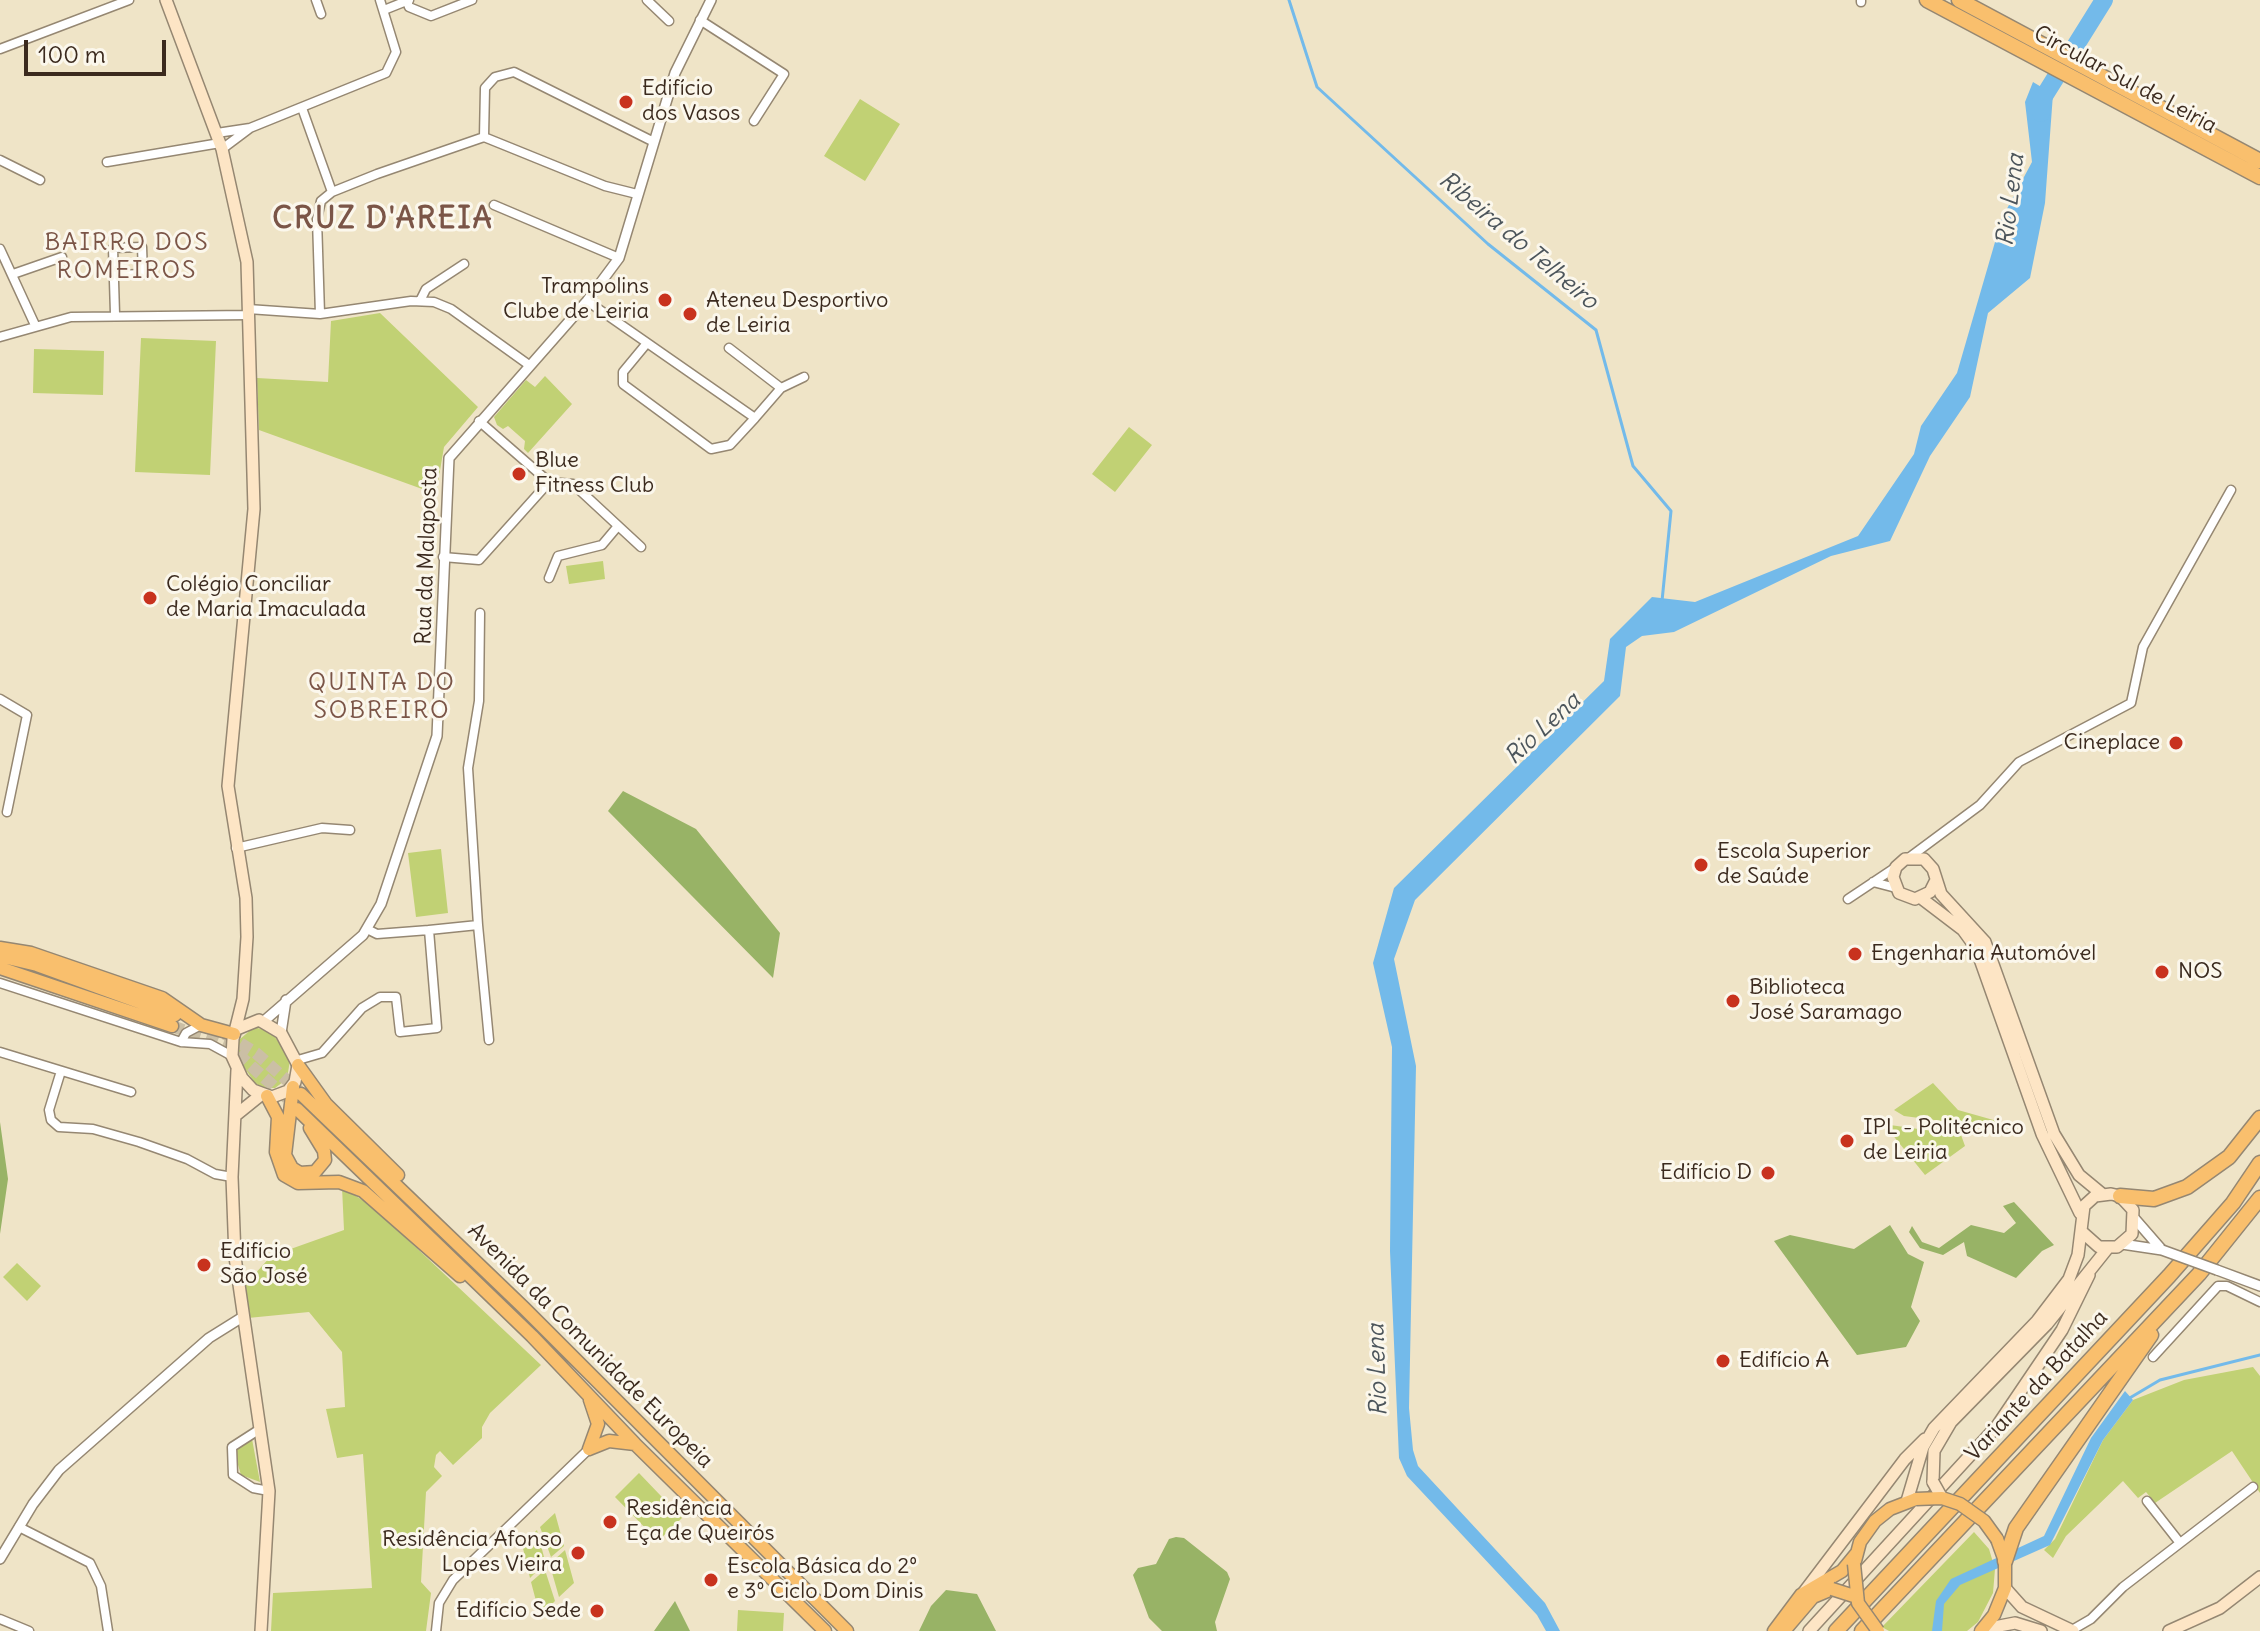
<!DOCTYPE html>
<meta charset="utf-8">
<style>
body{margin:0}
#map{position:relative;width:2260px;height:1631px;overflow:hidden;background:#efe4c7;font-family:Delius,sans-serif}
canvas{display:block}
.scale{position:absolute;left:24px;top:40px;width:142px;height:36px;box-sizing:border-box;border:4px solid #3b2a1e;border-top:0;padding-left:10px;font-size:24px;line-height:28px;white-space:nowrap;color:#3b2a1e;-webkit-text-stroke:6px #fbf7ec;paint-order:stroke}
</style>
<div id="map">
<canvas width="2260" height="1631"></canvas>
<div class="scale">100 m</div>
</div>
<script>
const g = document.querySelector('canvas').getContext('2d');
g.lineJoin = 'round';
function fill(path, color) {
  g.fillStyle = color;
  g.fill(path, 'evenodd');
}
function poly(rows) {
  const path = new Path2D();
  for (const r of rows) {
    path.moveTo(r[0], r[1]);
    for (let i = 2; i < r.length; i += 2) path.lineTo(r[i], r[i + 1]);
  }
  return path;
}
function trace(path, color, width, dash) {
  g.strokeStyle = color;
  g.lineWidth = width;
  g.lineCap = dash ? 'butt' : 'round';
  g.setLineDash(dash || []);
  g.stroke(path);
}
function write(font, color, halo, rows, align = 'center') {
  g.font = font + ' Delius,sans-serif';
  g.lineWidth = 6;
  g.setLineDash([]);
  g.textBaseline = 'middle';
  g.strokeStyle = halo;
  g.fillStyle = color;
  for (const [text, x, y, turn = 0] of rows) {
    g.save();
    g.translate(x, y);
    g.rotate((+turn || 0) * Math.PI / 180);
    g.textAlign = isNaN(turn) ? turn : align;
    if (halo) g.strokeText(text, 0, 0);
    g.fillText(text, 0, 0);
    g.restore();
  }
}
fill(poly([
 [860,99,900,124,865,181,824,156],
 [380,313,478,407,444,447,436,494,259,430,257,378,328,382,331,321],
 [141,338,216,341,210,475,135,472],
 [34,349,104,351,103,395,33,393],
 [545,376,572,404,528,453,524,449,525,441,508,426,503,429,497,425,494,417,526,380,535,387],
 [1129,427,1152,445,1115,492,1092,474],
 [603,561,605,579,569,584,566,566],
 [441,849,448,913,416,917,408,853],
 [254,1027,272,1032,290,1060,287,1079,275,1088,263,1088,255,1083,239,1060,239,1040],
 [1933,1083,1958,1110,2004,1123,2003,1129,1904,1116,1894,1110],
 [1890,1125,1961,1135,1965,1146,1925,1175,1887,1128],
 [342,1187,373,1207,541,1365,490,1413,482,1427,482,1438,453,1465,440,1451,436,1455,434,1467,442,1476,426,1492,421,1582,431,1593,426,1631,271,1631,273,1593,372,1588,363,1454,337,1458,326,1409,345,1407,342,1352,309,1312,248,1318,245,1285,271,1256,344,1230],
 [17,1263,41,1286,27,1301,3,1277],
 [2253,1367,2260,1376,2260,1493,2232,1451,2155,1503,2146,1492,2138,1498,2123,1481,2066,1536,2053,1558,2044,1550,2055,1539,2103,1440,2133,1400,2184,1380],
 [252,1439,260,1482,241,1475,236,1458,237,1448],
 [639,1473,682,1518,658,1541,615,1497],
 [555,1513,564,1546,551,1557,540,1527],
 [537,1530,544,1557,541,1567,530,1578,522,1544],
 [1974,1532,1989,1549,1995,1569,1993,1593,1978,1622,1967,1631,1889,1631,1882,1627],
 [565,1550,574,1583,559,1597,551,1569,554,1560],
 [545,1570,555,1601,540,1616,531,1582],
 [738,1610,784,1613,783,1631,737,1631]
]), '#c1d174');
fill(poly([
 [623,791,696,829,780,933,773,978,608,811],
 [0,1122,8,1179,0,1234],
 [2014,1202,2054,1245,2042,1251,2016,1278,1967,1256,1964,1242,1943,1255,1920,1248,1909,1232,1912,1226,1922,1242,1939,1248,1971,1225,2004,1233,2016,1223,2003,1206],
 [1890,1225,1908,1254,1924,1262,1911,1307,1920,1321,1906,1347,1857,1355,1774,1241,1790,1235,1854,1249],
 [1176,1537,1184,1538,1227,1572,1230,1579,1215,1622,1217,1631,1162,1631,1149,1618,1133,1575,1138,1568,1156,1564,1169,1539],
 [946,1590,977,1594,996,1631,919,1631,931,1606],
 [675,1601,690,1631,654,1631]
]), '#98b366');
fill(poly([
 [2033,82,2053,94,2045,203,2030,278,1988,313,1970,397,1930,456,1890,541,1831,556,1674,632,1642,636,1626,647,1620,696,1415,900,1394,959,1416,1066,1409,1408,1413,1450,1418,1466,1545,1603,1560,1631,1546,1631,1537,1615,1407,1476,1399,1458,1390,1251,1392,1047,1373,963,1394,888,1604,681,1610,639,1652,597,1695,602,1858,536,1914,454,1921,426,1957,373,2002,218,2032,162,2025,102],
 [2125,1391,2133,1400,2103,1440,2050,1545,1960,1585,1944,1604,1942,1631,1932,1631,1936,1601,1951,1579,2044,1536,2091,1438]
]), '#73baea');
trace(poly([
 [1289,0,1317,87,1488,244,1596,330,1633,466,1671,511,1662,601],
 [2128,1399,2160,1380,2260,1355]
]), '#73baea', 3);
trace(poly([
 [2041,113,2041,101,2104,0]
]), '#73baea', 18);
trace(poly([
 [172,1026,230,1047,288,1099],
 [225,1034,256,1053,299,1091]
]), '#cbbfa5', 12, [12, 6]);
const minor = poly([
 [316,0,321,14],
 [647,0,669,21],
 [407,1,409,7,431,16,472,0],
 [1861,2,1861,0],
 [384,10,409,0],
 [700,20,784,74,754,121],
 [0,49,129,0],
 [302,108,332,192],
 [217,133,250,128,386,73,396,52,380,0],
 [484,137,485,88,495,77,514,72,652,141],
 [222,149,250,128],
 [0,160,40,180],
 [107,162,220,143],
 [494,205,619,258],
 [0,249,35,325],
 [13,274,62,257],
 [114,275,143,274,142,247,113,248,115,314],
 [420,301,426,289,464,264],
 [587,301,755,418,781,388,804,377],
 [248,309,320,314,411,301,434,302,451,309,529,365],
 [320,314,317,219,321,201,332,192,377,174,484,137,605,186,637,194],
 [0,337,71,317,249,315],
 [647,343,623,372,623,384,711,449,730,445,755,418],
 [729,348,781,388],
 [479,421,549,482,573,484,641,547],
 [443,557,479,560,549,482],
 [549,578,558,556,602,545,618,526],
 [0,699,27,715,7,812],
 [236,848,322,828,350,830],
 [1910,857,1980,805,2019,762,2131,703,2143,647,2231,490],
 [1873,882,1896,888],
 [1848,899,1896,867],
 [478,925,468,768,479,701,480,613],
 [429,930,478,925,489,1040],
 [0,983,181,1042,210,1044,232,1056],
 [181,1042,186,1033,201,1025],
 [0,1052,131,1092],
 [298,1060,322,1053,362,1008,380,997,396,997,400,1032,437,1028,429,930,377,934,367,929],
 [61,1071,49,1110,51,1120,59,1127,93,1129,139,1142,187,1159,215,1174,232,1177],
 [2153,1357,2218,1286,2227,1286,2260,1302],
 [260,1429,232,1447,233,1475,253,1488,269,1491],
 [2147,1501,2180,1543],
 [19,1527,90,1563,101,1586,108,1631],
 [0,1619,29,1631],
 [2072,1630,2091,1619,2123,1587,2253,1487],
 [436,1631,439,1603,453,1580,589,1449]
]);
const tertiary = poly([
 [264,1021,363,935,381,904,437,736,449,458,587,301,619,258,675,73,711,0],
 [281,1033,286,1000],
 [2135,1219,2162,1250],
 [2122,1244,2162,1250],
 [2217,1270,2260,1286],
 [0,1559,33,1504,59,1470,209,1338,241,1318]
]);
const secondary = poly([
 [166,0,222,149,247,262,254,509,228,786,246,898,247,937,243,999,233,1039,232,1056,242,1078,253,1090,272,1097,288,1091,295,1082,298,1065,281,1033,259,1020,237,1029],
 [1935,882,1930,892,1915,899,1899,893,1893,877,1896,867,1905,859,1924,859,1933,869,1941,894,1985,942,2054,1134,2079,1175,2102,1194],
 [1921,898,1963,930,1976,948,2042,1134,2080,1213],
 [237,1070,232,1177,235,1257,269,1491,261,1631],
 [236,1115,262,1094],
 [1933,1482,1934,1451,1951,1422,2047,1324,2107,1249],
 [1907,1501,1923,1447,1934,1428,2037,1321,2069,1279,2078,1255,2084,1206,2095,1196,2111,1194,2120,1196,2133,1210,2132,1234,2117,1247,2099,1247,2081,1231],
 [2005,1588,2022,1607,2073,1631],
 [1804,1592,1905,1459,1925,1439],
 [1984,1629,2015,1623,2041,1631],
 [1809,1631,1997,1426,2062,1330,2089,1275],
 [2169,1631,2220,1608,2260,1577]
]);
const primary = poly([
 [0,948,31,953,162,998,201,1025,234,1034],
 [0,956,37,965,175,1015],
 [0,968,172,1026],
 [298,1065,326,1104,398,1175],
 [293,1087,285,1155,292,1168,300,1173,315,1172,325,1160,324,1151,310,1128],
 [301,1094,524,1308,847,1631],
 [267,1096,278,1117,276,1152,284,1175,298,1183,339,1182,363,1191,460,1276],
 [297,1109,532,1336,635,1444,825,1631],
 [589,1449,598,1424,590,1400],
 [589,1449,609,1441,635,1444],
 [1855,1561,1860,1542,1875,1521,1890,1509,1916,1499],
 [1774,1631,1801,1595,1842,1571,1856,1554],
 [1784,1631,1813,1597,1832,1589],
 [1981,1631,1994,1615,2005,1588,2005,1561,1997,1539]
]);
const motorway = poly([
 [1927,0,2260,177],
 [1959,0,2260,161],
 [2120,1196,2154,1199,2187,1187,2229,1157,2260,1118],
 [2005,1561,2016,1528,2151,1335],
 [1836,1631,2169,1276,2233,1203,2260,1163],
 [1862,1631,2199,1274,2260,1198]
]);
trace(minor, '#958772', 11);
trace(tertiary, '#958772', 12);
trace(secondary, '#958772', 14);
trace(primary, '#958772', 15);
trace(motorway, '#958772', 17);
trace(minor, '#fff', 8);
trace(tertiary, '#fff', 9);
trace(secondary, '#fde5c5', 11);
trace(primary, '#f9bf6d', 12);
trace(motorway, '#f9bf6d', 14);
const tertiaryBridge = poly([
 [2162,1250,2217,1270]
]);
const secondaryBridge = poly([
 [1933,1482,1942,1498]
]);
const primaryBridge = poly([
 [1916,1499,1942,1498,1960,1504,1984,1521,1997,1539],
 [1854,1564,1858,1603,1878,1631],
 [1832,1589,1857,1597]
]);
trace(tertiaryBridge, '#958772', 12, []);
trace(secondaryBridge, '#958772', 14, []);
trace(primaryBridge, '#958772', 15, []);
trace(tertiaryBridge, '#fff', 9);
trace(secondaryBridge, '#fde5c5', 11);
trace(primaryBridge, '#f9bf6d', 12);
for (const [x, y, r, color] of [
 [626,102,8,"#c8321e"],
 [665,300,8,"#c8321e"],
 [690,314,8,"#c8321e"],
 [519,474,8,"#c8321e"],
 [150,598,8,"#c8321e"],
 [2176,743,8,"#c8321e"],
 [1701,865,8,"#c8321e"],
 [1855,954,8,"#c8321e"],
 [2162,972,8,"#c8321e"],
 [1733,1001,8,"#c8321e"],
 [1847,1141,8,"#c8321e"],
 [1768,1173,8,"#c8321e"],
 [204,1265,8,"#c8321e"],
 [1723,1361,8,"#c8321e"],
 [610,1522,8,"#c8321e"],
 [578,1553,8,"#c8321e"],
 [711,1580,8,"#c8321e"],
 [597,1611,8,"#c8321e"]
]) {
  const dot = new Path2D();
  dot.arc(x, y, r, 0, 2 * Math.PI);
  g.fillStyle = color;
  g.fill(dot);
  trace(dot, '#fbf7ec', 3);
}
write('22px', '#3b2a1e', '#fbf7ec', [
 ["Circular Sul de Leiria",2125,80,28],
 ["Rua da Malaposta",427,556,-88],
 ["Avenida da Comunidade Europeia",590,1346,45],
 ["Variante da Batalha",2037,1386,-47]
]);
write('22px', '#3b2a1e', '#fbf7ec', [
 ["Edifício",642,89],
 ["dos Vasos",642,114],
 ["Trampolins",649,287,"right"],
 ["Clube de Leiria",649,312,"right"],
 ["Ateneu Desportivo",706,301],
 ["de Leiria",706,326],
 ["Blue",535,461],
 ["Fitness Club",535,486],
 ["Colégio Conciliar",166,585],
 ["de Maria Imaculada",166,610],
 ["Cineplace",2160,743,"right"],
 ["Escola Superior",1717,852],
 ["de Saúde",1717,877],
 ["Engenharia Automóvel",1871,954],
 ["NOS",2178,972],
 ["Biblioteca",1749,988],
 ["José Saramago",1749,1013],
 ["IPL - Politécnico",1863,1128],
 ["de Leiria",1863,1153],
 ["Edifício D",1752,1173,"right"],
 ["Edifício",220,1252],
 ["São José",220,1277],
 ["Edifício A",1739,1361],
 ["Residência",626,1509],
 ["Eça de Queirós",626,1534],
 ["Residência Afonso",562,1540,"right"],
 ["Lopes Vieira",562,1565,"right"],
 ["Escola Básica do 2º",727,1567],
 ["e 3º Ciclo Dom Dinis",727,1592],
 ["Edifício Sede",581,1611,"right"]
], 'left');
write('italic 24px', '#4c555b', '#fbf7ec', [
 ["Rio Lena",2011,200,-83],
 ["Ribeira do Telheiro",1518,241,40],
 ["Rio Lena",1543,729,-43],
 ["Rio Lena",1378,1370,-92]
]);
g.letterSpacing = '2px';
write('24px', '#7b5547', '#fbf7ec', [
 ["BAIRRO DOS",127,243],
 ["ROMEIROS",127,271],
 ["QUINTA DO",382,683],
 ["SOBREIRO",382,711]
]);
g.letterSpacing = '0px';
g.letterSpacing = '2px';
write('bold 30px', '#7b5547', '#fbf7ec', [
 ["CRUZ D'AREIA",383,219]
]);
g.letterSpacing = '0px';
</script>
